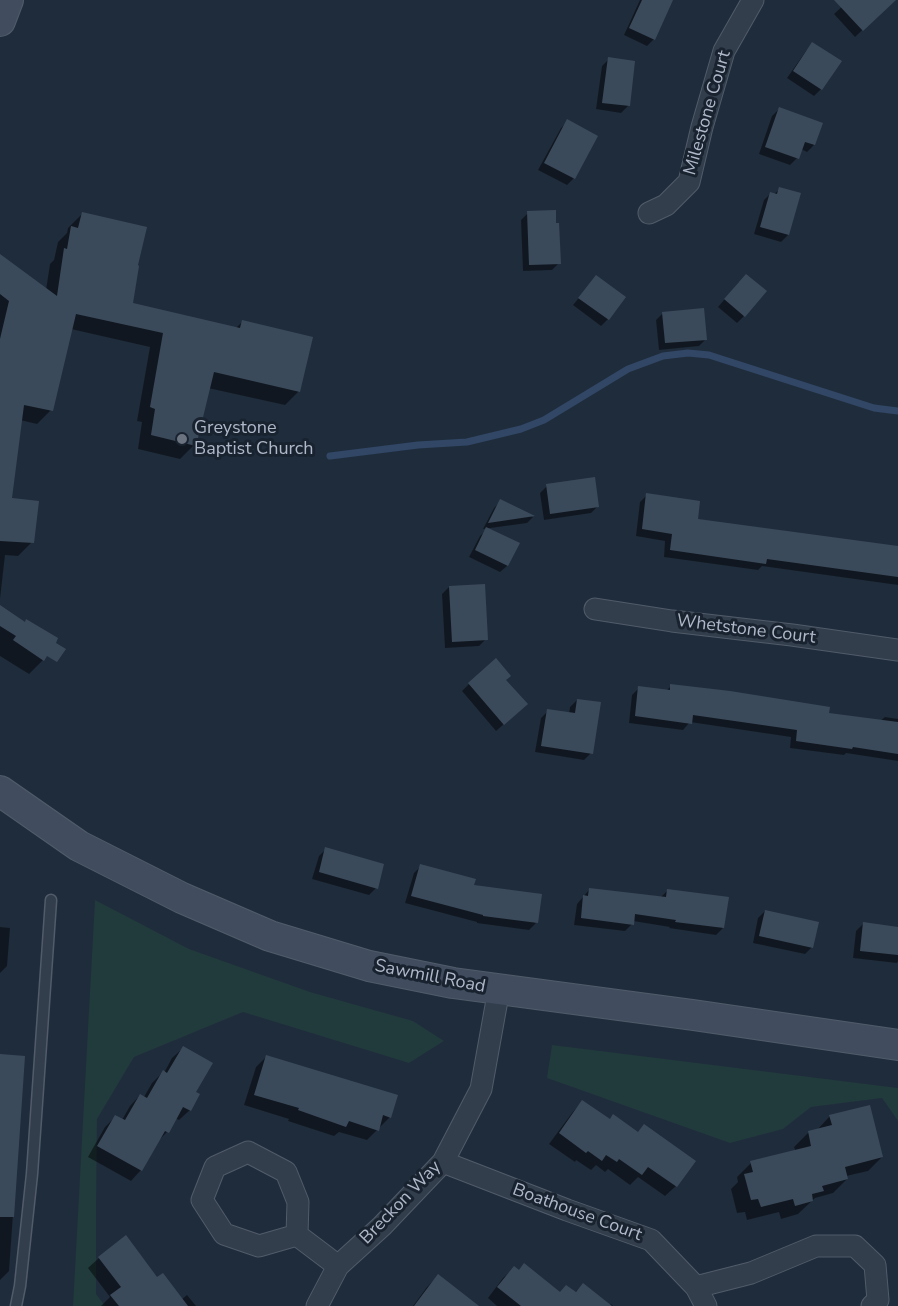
<!DOCTYPE html>
<style>
body{margin:0}
canvas{display:block;background:#1f2c3c}
</style>
<canvas width="898" height="1306"></canvas>
<script>
const g = document.querySelector('canvas').getContext('2d');
g.lineJoin = 'round';
function fill(path, color) {
  g.fillStyle = color;
  g.fill(path, 'evenodd');
}
function poly(rows) {
  const path = new Path2D();
  for (const r of rows) {
    path.moveTo(r[0], r[1]);
    for (let i = 2; i < r.length; i += 2) path.lineTo(r[i], r[i + 1]);
  }
  return path;
}
function trace(path, color, width, dash) {
  g.strokeStyle = color;
  g.lineWidth = width;
  g.lineCap = dash ? 'butt' : 'round';
  g.setLineDash(dash || []);
  g.stroke(path);
}
function write(font, color, halo, rows, align = 'center') {
  g.font = font + ' "Nunito Sans",sans-serif';
  g.lineWidth = 6;
  g.setLineDash([]);
  g.textBaseline = 'middle';
  g.strokeStyle = halo;
  g.fillStyle = color;
  for (const [text, x, y, turn = 0] of rows) {
    g.save();
    g.translate(x, y);
    g.rotate((+turn || 0) * Math.PI / 180);
    g.textAlign = isNaN(turn) ? turn : align;
    if (halo) g.strokeText(text, 0, 0);
    g.fillText(text, 0, 0);
    g.restore();
  }
}
fill(poly([
 [95,900,189,949,310,992,413,1021,444,1041,409,1063,243,1012,134,1057,97,1119,96,1207,96,1294,105,1306,73,1306],
 [552,1045,898,1088,898,1121,882,1098,811,1107,783,1129,730,1143,547,1078]
]), '#213a3c');
fill(poly([
 [640,0,672,0,654,39,647,46,624,35],
 [849,0,894,0,855,37,834,14],
 [812,44,821,89,814,96,787,78,806,51],
 [609,59,628,106,621,113,596,109,602,66],
 [779,109,814,145,807,152,801,149,797,158,790,165,759,154,772,116],
 [568,121,574,178,567,185,538,170,561,128],
 [780,189,799,194,788,235,781,242,754,234,764,200,771,193,774,194],
 [528,213,559,263,552,270,523,271,521,220],
 [82,214,136,266,132,304,235,329,242,322,299,391,285,405,208,388,194,445,180,459,138,449,142,422,137,421,150,347,71,329,51,410,37,424,20,420,11,500,32,542,18,556,5,555,0,599,0,258,46,290,50,264,54,260,58,242,67,233,68,228],
 [596,277,608,319,601,326,573,305],
 [739,282,744,316,737,323,718,307],
 [663,313,706,339,699,346,659,350,656,320],
 [547,486,598,506,591,513,544,520,540,493],
 [647,495,697,520,898,547,898,585,762,566,758,570,664,557,665,541,636,536,640,502],
 [501,501,533,517,527,523,483,529,494,508],
 [487,529,518,543,507,566,500,572,469,557,480,536],
 [449,587,486,639,479,646,445,648,442,594],
 [0,607,43,660,29,674,0,656],
 [504,680,519,711,496,731,462,691,469,684],
 [671,686,827,714,880,721,885,717,898,719,898,761,846,753,844,755,790,748,791,737,690,722,683,730,629,723,632,695,639,688,666,691],
 [577,700,591,753,584,760,535,752,541,718,548,711,569,714,570,707],
 [326,849,376,888,369,895,312,879,319,856],
 [421,866,473,886,536,923,529,930,477,923,477,922,405,903,414,873],
 [589,890,661,897,668,890,723,928,716,935,669,928,670,927,633,921,632,924,625,931,574,925,577,904],
 [765,911,812,947,805,954,753,943,758,918],
 [863,924,898,928,898,961,897,963,853,958,856,931],
 [0,927,10,928,7,966,0,973],
 [183,1048,194,1092,190,1110,179,1120,175,1118,167,1132,157,1142,141,1170,131,1181,88,1157,105,1127,115,1117,122,1120,130,1106,140,1095,144,1097,152,1083,163,1072,164,1073,172,1058],
 [0,1056,24,1058,9,1271,0,1280],
 [266,1057,390,1117,367,1140,339,1132,334,1136,288,1121,289,1119,244,1105,256,1067],
 [582,1102,676,1186,665,1196,638,1177,630,1185,608,1169,605,1172,596,1165,591,1170,576,1160,575,1162,549,1144,572,1113],
 [830,1116,882,1157,868,1171,846,1176,847,1179,833,1193,815,1198,798,1214,781,1219,779,1212,747,1220,745,1212,737,1213,731,1189,738,1182,737,1177,751,1163,796,1152,794,1147,808,1133,816,1131],
 [99,1258,157,1279,181,1300,187,1295,196,1306,101,1306,110,1297,88,1268],
 [514,1268,560,1293,574,1293,583,1285,609,1306,611,1304,613,1306,497,1306,488,1298,503,1278],
 [438,1276,475,1306,413,1306,427,1287]
]), '#0007');
trace(poly([
 [330,456,418,445,467,442,521,429,544,420,628,369,663,356,688,353,709,355,874,408,898,411]
]), '#314765', 7);
fill(poly([
 [642,0,673,0,655,40,629,28],
 [834,0,896,0,863,31],
 [812,42,842,61,822,90,793,71],
 [608,57,635,61,630,106,602,103],
 [779,107,823,123,815,145,805,142,799,159,765,147],
 [567,119,598,136,575,179,544,163],
 [779,187,801,193,789,235,760,227,770,192,777,194],
 [556,210,556,223,559,223,561,264,529,265,527,211],
 [82,212,147,227,138,265,139,266,133,303,240,328,242,320,313,337,300,392,214,372,196,446,151,435,155,409,150,407,163,333,76,314,53,411,24,405,12,498,39,501,34,543,0,541,0,339,9,301,0,294,0,254,57,296,64,248,67,249,71,226,78,228],
 [746,274,767,291,745,317,724,299],
 [596,275,626,297,609,320,578,298],
 [704,308,707,340,665,343,662,312],
 [595,477,599,507,550,514,546,484],
 [646,493,700,501,698,519,898,546,898,577,767,559,766,564,670,550,672,534,642,529],
 [500,499,535,516,488,523],
 [486,527,520,543,508,566,475,550],
 [485,584,488,640,452,642,449,586],
 [0,605,25,622,26,619,58,638,56,643,66,649,57,662,47,656,44,661,13,640,16,636,0,626],
 [496,658,511,676,506,680,528,704,504,725,468,683],
 [670,684,730,691,830,707,829,713,898,722,898,754,853,747,852,749,796,741,797,730,693,715,692,724,635,716,638,686,670,690],
 [577,699,601,702,593,754,541,746,547,709,575,713],
 [325,847,384,864,378,889,319,872],
 [420,864,476,879,474,885,542,894,538,923,483,916,483,915,411,896],
 [589,888,666,897,667,889,729,897,724,928,675,922,676,920,635,914,634,925,581,918,583,895,588,896],
 [765,910,819,922,813,948,759,936],
 [863,922,898,927,898,955,860,951],
 [183,1046,213,1063,196,1092,200,1094,191,1111,183,1107,169,1133,165,1131,142,1171,97,1146,115,1115,125,1120,140,1094,147,1098,163,1070,167,1073],
 [0,1054,25,1056,14,1217,0,1217],
 [266,1055,398,1095,391,1118,383,1115,379,1131,349,1121,346,1127,298,1110,299,1108,254,1095],
 [582,1100,610,1119,613,1114,638,1132,644,1124,696,1161,677,1187,648,1167,642,1175,619,1159,617,1162,606,1155,602,1161,588,1151,586,1153,559,1133],
 [870,1105,883,1157,845,1167,848,1179,822,1186,824,1191,812,1194,813,1201,795,1206,793,1199,761,1207,758,1199,751,1200,744,1174,753,1172,750,1161,811,1146,808,1131,832,1125,829,1115],
 [126,1235,157,1277,163,1273,188,1306,119,1306,110,1295,121,1287,98,1257],
 [524,1263,560,1292,566,1285,576,1292,583,1283,612,1306,521,1306,497,1287,514,1266,519,1270],
 [438,1274,479,1306,414,1306]
]), '#3b4a5b');
const lane = poly([
 [16,1306,20,1286,32,1174,51,900]
]);
const street = poly([
 [649,213,666,205,689,182,702,127,724,51,753,0],
 [595,609,672,621,792,635,898,650],
 [443,1162,567,1210,651,1240,696,1287,706,1306],
 [297,1235,259,1246,224,1234,202,1200,215,1167,248,1152,286,1172,298,1202,297,1235,338,1266],
 [696,1287,751,1273,816,1246,855,1246,875,1265,878,1300,872,1306],
 [317,1306,338,1266,382,1226,443,1162,481,1089,499,989]
]);
const secondary = poly([
 [0,21,8,0],
 [0,791,79,846,182,898,270,936,369,966,453,983,693,1015,898,1045]
]);
trace(lane, '#515b69', 13);
trace(street, '#515b69', 23);
trace(secondary, '#515b69', 32);
trace(lane, '#333e4c', 10);
trace(street, '#333e4c', 21);
trace(secondary, '#414d5f', 30);
for (const [x, y, r, color] of [
 [182,439,6,"#6b7280"]
]) {
  const dot = new Path2D();
  dot.arc(x, y, r, 0, 2 * Math.PI);
  g.fillStyle = color;
  g.fill(dot);
  trace(dot, '#192330', 2);
}
write('18px', '#aeb8c8', '#192330', [
 ["Milestone Court",708,113,-74],
 ["Whetstone Court",746,630,7],
 ["Sawmill Road",430,977,11],
 ["Breckon Way",401,1203,-46],
 ["Boathouse Court",577,1213,20]
]);
write('18px', '#aeb8c8', '#192330', [
 ["Greystone",194,429],
 ["Baptist Church",194,450]
], 'left');
</script>
